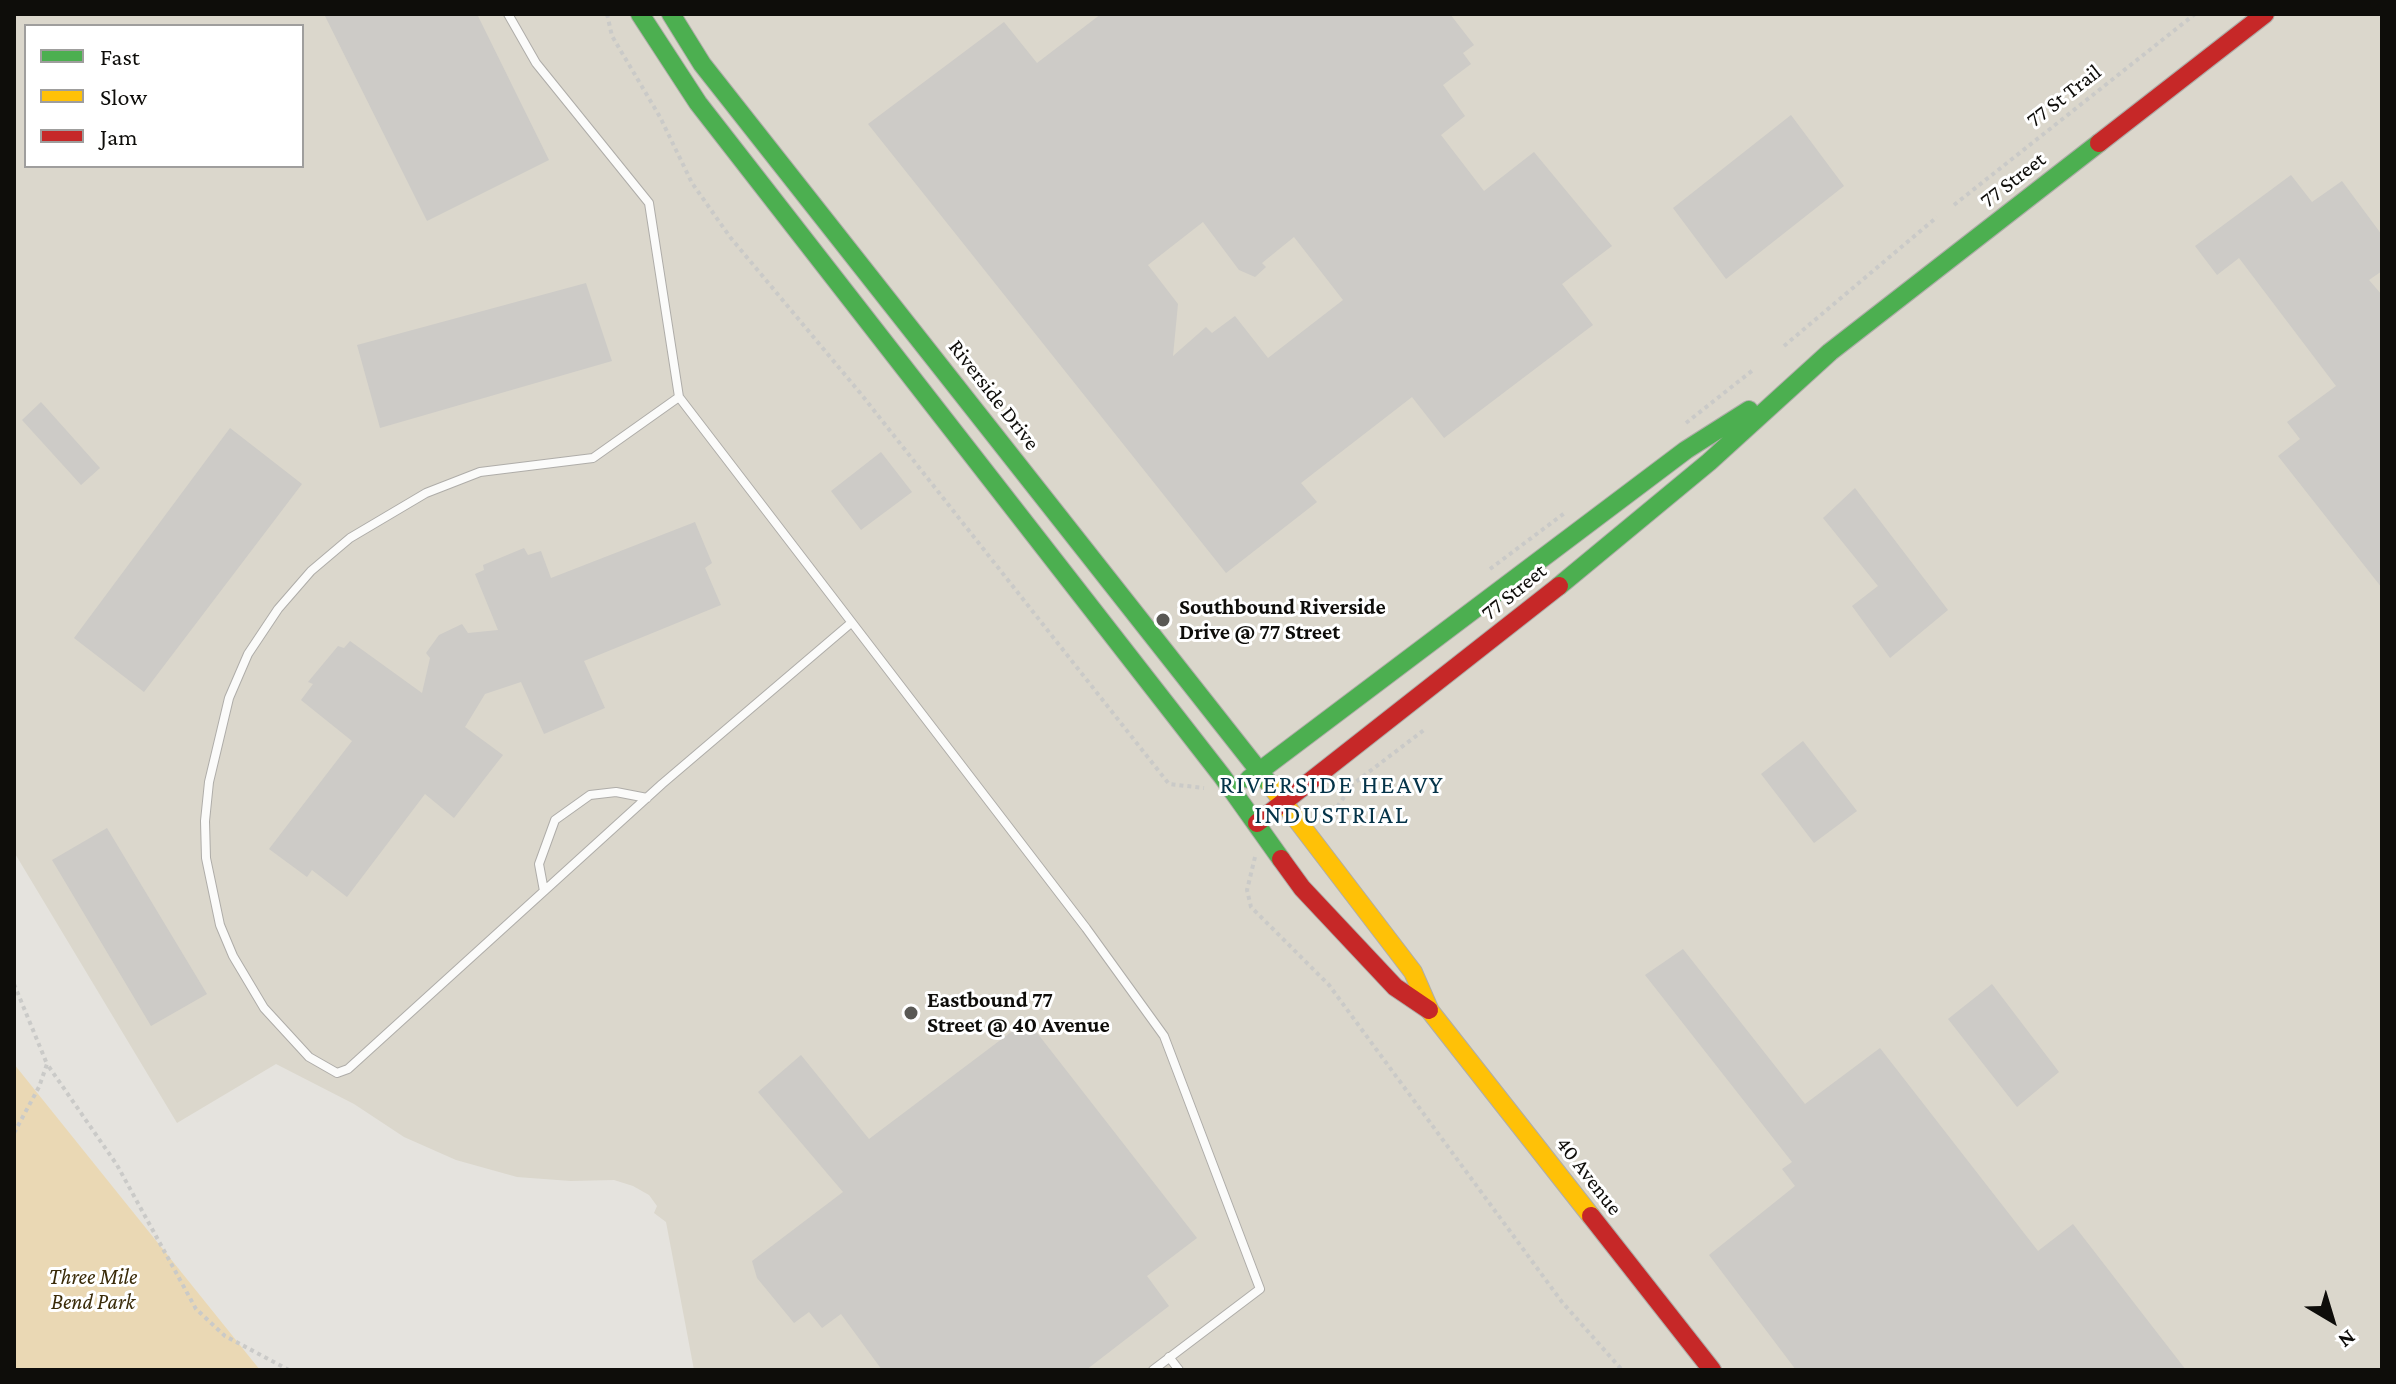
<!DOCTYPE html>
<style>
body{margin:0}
#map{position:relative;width:2396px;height:1384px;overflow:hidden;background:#e5e3de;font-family:"Crimson Pro",serif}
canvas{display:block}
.frame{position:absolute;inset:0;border:16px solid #0e0d0a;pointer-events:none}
.legend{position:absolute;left:24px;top:24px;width:280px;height:144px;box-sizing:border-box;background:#fff;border:2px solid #9f9e9d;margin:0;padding:10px 14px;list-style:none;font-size:24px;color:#0e0d0a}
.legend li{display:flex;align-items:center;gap:16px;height:40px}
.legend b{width:40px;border:2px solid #9f9e9d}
.north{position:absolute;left:2292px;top:1280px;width:80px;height:80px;-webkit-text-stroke:6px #fff;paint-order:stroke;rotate:142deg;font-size:22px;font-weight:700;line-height:32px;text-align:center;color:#0e0d0a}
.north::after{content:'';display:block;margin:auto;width:28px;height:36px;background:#0e0d0a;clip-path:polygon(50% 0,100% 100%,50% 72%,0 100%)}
</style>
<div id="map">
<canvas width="2396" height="1384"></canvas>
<div class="frame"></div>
<ul class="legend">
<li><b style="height:10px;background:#4caf50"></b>Fast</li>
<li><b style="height:10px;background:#ffc107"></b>Slow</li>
<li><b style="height:10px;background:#c62828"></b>Jam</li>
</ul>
<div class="north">N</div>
</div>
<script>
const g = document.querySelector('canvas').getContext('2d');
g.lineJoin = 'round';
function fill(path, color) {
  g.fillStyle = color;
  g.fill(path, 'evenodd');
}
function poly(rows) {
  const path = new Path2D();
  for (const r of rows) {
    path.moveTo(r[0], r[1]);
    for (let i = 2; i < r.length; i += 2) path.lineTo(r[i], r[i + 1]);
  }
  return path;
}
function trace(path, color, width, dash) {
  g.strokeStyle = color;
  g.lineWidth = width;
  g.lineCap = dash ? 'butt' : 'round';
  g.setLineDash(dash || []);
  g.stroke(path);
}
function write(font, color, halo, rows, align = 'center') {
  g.font = font + ' "Crimson Pro",serif';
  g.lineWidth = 6;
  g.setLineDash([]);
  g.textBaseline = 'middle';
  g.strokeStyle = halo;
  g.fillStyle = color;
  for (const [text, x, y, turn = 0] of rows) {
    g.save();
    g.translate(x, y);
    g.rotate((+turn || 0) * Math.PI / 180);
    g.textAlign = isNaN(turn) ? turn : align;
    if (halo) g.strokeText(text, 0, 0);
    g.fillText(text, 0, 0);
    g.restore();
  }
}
fill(poly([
 [14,14,2382,14,2382,1370,694,1370,666,1222,654,1213,657,1206,649,1195,633,1186,614,1180,571,1181,517,1177,456,1160,404,1137,354,1104,276,1064,177,1123,14,852],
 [26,26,302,26,302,166,26,166]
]), '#dbd7cc');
fill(poly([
 [14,1064,260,1370,14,1370]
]), '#ead8b4');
fill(poly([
 [324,14,477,14,549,160,427,221],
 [1101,14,1450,14,1474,45,1463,53,1471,64,1443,85,1465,116,1441,135,1484,191,1534,152,1612,246,1562,284,1593,325,1444,438,1412,397,1301,483,1317,502,1226,573,868,124,1004,22,1037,63],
 [1203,222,1239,270,1255,277,1266,267,1262,263,1294,237,1343,300,1268,358,1235,316,1212,333,1206,327,1173,356,1178,304,1148,265],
 [1791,115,1844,186,1726,279,1673,208],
 [2291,175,2312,202,2342,181,2382,235,2382,271,2369,280,2382,295,2382,588,2278,456,2300,439,2287,422,2336,386,2239,258,2217,275,2195,246],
 [586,283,612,361,380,428,357,345],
 [41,402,100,468,81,485,22,420],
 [230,428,302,484,144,692,74,638],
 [881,452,912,492,861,530,831,491],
 [1855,488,1948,610,1890,658,1852,606,1878,586,1823,518],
 [695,522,712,563,705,568,721,605,584,661,605,708,544,734,521,682,485,694,465,727,503,755,454,818,425,794,347,897,312,870,307,877,269,849,352,741,301,700,313,684,308,682,338,646,344,648,350,641,422,693,430,658,426,653,439,635,462,624,468,633,498,630,475,574,484,570,483,565,524,548,528,555,541,551,551,578],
 [1803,741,1857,811,1814,843,1761,774],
 [107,828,207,994,151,1026,52,860],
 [1683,949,1805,1104,1880,1048,2038,1251,2073,1224,2186,1370,1796,1370,1709,1255,1795,1186,1782,1169,1792,1162,1645,975],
 [1992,984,2059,1072,2017,1107,1948,1019],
 [1027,1020,1197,1238,1147,1276,1169,1306,1086,1370,882,1370,841,1314,822,1328,809,1312,794,1323,757,1278,752,1261,843,1192,758,1092,801,1055,869,1139]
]), '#cdcbc7');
const lane = poly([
 [508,14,536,63,649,203,679,397,1086,928,1164,1036,1260,1289,1153,1370],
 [679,397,593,458,480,472,426,493,350,538,311,571,278,609,248,654,229,698,209,782,205,821,206,858,220,925,233,956,264,1008,309,1057,337,1073,348,1069,662,784,851,623],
 [544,891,539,864,555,820,590,795,616,792,647,798],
 [1169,1357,1179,1370]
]);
const fast = poly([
 [640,14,698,103,1222,776,1281,859],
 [671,14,702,64,1271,786],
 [1559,586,1709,462,1830,352,2099,143],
 [1249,779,1686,450,1749,410]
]);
const slow = poly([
 [1271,786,1413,972,1430,1011,1591,1216]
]);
const jam = poly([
 [2099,143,2265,14],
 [1257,823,1559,586],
 [1281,859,1302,888,1395,987,1429,1010],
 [1591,1216,1712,1370]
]);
trace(lane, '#afada9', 10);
trace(fast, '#afada9', 20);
trace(slow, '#afada9', 20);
trace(jam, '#afada9', 20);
trace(poly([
 [607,14,612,36,660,117,692,183,730,237,861,394,1169,784,1204,788],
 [1954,205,2195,14],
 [1784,346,1937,217],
 [1686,423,1753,370],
 [1490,569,1566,512],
 [1315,810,1335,810,1353,784,1424,730],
 [1255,857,1247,890,1251,907,1329,985,1562,1302,1622,1370],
 [14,984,47,1064],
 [14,1133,39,1087,47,1064,117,1165,196,1309,225,1336,289,1370]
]), '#cacac8', 4, [4, 4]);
trace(lane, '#fbfbfa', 8);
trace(fast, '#4caf50', 18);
trace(slow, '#ffc107', 18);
trace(jam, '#c62828', 18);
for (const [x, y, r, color] of [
 [1163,620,8,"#595854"],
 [911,1013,8,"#595854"]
]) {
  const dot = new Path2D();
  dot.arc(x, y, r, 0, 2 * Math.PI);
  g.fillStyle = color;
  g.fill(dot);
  trace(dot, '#fff', 3);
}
write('22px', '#0e0d0a', '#fff', [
 ["77 St Trail",2064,96,-38],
 ["77 Street",2013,180,-38],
 ["Riverside Drive",994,395,52],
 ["77 Street",1514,592,-39],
 ["40 Avenue",1589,1176,52]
]);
write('bold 22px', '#0e0d0a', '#fff', [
 ["Southbound Riverside",1179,607],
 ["Drive @ 77 Street",1179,632],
 ["Eastbound 77",927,1000],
 ["Street @ 40 Avenue",927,1025]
], 'left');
write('italic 22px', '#3a2b09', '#fff', [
 ["Three Mile",93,1277],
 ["Bend Park",93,1302]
]);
g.letterSpacing = '2px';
write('26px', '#043348', '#fff', [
 ["RIVERSIDE HEAVY",1332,785],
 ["INDUSTRIAL",1332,815]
]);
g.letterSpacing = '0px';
</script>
